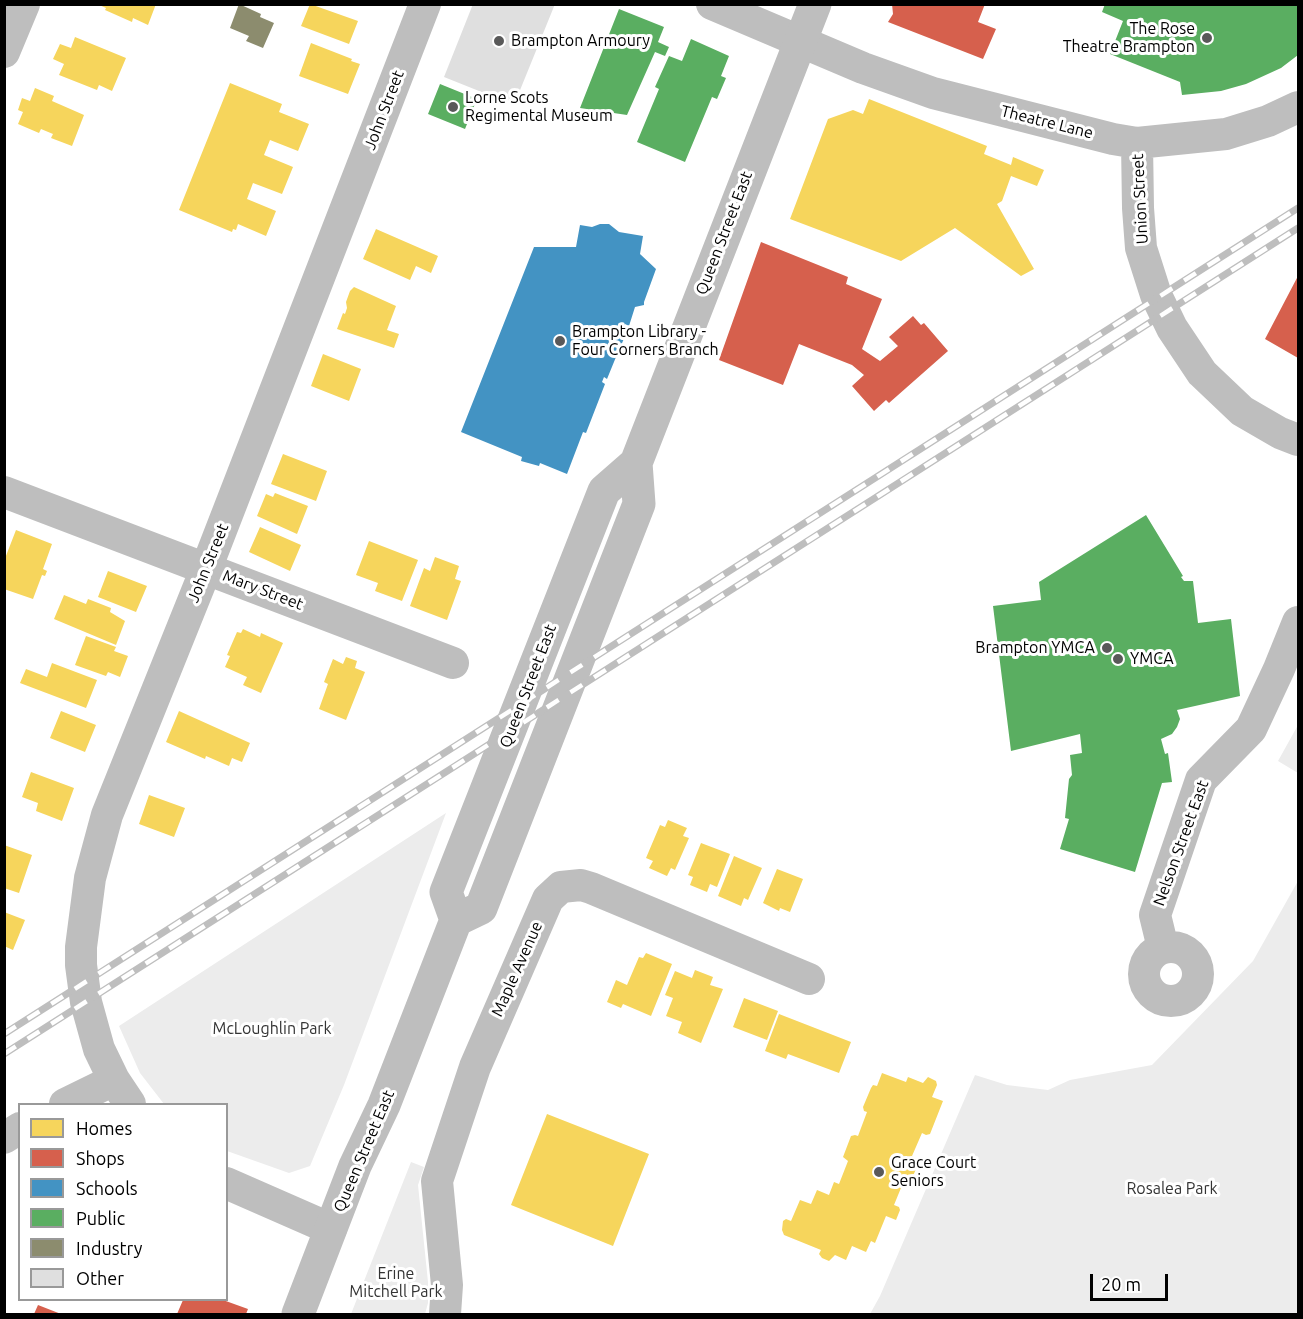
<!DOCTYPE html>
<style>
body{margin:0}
#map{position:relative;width:1303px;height:1319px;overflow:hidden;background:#fff;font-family:Ubuntu,sans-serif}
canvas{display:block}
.frame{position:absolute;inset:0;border:6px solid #000;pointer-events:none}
.legend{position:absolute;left:18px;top:1103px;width:210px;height:198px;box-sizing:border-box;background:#fff;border:2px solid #999;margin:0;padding:8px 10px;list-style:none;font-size:18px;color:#000}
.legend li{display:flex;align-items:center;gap:12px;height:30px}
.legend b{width:30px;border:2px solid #999}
.scale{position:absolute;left:1090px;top:1274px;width:78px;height:27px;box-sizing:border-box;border:3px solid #000;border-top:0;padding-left:8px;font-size:18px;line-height:21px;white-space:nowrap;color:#000;-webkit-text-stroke:4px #fff;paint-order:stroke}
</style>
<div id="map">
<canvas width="1303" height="1319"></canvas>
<div class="frame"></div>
<ul class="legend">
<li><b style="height:16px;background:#f6d55c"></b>Homes</li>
<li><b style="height:16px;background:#d6604d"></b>Shops</li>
<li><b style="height:16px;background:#4393c3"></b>Schools</li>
<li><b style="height:16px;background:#5aae61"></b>Public</li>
<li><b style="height:16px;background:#8c8c6e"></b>Industry</li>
<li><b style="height:16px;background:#dfdfdf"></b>Other</li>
</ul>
<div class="scale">20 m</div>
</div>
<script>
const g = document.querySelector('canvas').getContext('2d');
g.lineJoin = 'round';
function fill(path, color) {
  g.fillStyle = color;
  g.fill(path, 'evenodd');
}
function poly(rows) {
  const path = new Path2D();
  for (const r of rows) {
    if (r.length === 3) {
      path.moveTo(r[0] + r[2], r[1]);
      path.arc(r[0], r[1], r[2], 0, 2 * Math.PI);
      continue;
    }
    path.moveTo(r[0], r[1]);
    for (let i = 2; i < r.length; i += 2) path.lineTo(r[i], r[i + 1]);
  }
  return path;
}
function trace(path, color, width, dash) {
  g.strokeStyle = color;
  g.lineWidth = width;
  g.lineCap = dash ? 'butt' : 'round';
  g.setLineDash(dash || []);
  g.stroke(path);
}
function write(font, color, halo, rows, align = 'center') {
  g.font = font + ' Ubuntu,sans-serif';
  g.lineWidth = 6;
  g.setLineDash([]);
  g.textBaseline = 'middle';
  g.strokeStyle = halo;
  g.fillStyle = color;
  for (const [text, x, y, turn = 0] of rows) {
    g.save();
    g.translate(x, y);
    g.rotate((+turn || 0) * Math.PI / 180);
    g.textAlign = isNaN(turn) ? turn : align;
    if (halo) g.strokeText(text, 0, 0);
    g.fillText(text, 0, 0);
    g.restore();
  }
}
fill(poly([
 [1298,725,1298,773,1278,761],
 [446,813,344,1085,310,1166,289,1173,227,1151,226,1104,164,1104,140,1073,119,1026],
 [1298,881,1298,1314,870,1314,880,1296,975,1075,1007,1085,1048,1090,1070,1080,1152,1065,1253,961],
 [411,1162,424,1167,418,1185,428,1282,428,1303,425,1314,351,1314]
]), '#ececec');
fill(poly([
 [97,4,156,4,148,25,133,18,132,22,105,10,106,8],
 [310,4,358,21,349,44,301,26],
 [75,37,126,58,112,91,99,85,97,90,59,75,64,64,53,59,60,44,71,48],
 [311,43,352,59,351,61,360,64,348,94,299,76],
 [230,83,282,104,279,112,309,124,298,151,270,140,264,155,293,167,282,194,253,183,247,199,276,211,266,236,238,224,236,230,233,229,232,232,179,210],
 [35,88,54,96,52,101,84,115,72,146,51,138,53,134,41,129,39,133,18,124,23,112,18,110,22,98,30,101],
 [869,99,987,146,984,154,1011,165,1013,157,1044,170,1037,186,1011,176,1002,201,997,204,1034,269,1021,276,955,228,901,261,790,219,828,119,853,110,863,114],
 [376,229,438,256,431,273,416,266,410,280,363,259],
 [354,287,396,306,387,330,399,334,394,348,337,329,343,313,345,314,347,308,346,302,350,291],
 [323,354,361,369,349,401,311,386],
 [283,454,327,471,316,501,271,484],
 [275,493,308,506,297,534,257,516,266,494,273,497],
 [260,527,301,545,290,571,249,552],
 [16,530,52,544,43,569,47,571,45,576,42,575,33,599,4,589,4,561],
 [369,541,418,560,402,601,375,591,378,583,356,575],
 [435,557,459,566,455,579,461,581,447,620,410,606,424,568,430,571],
 [108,571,147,586,136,612,98,597],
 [64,595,86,604,88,599,111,608,110,612,125,621,116,645,54,619],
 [243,629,260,637,261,633,283,643,261,693,243,685,247,677,225,667,230,656,227,655,237,632,241,633],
 [86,636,116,647,114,651,128,656,120,677,108,672,106,676,75,665],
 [346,657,357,661,355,668,365,672,346,720,319,709,328,684,324,682,333,659,343,664],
 [52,663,97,680,86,708,20,683,26,669,47,677],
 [61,711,96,725,85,752,50,738],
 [179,711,250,743,242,762,232,758,229,766,206,756,205,759,166,742],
 [31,772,74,788,62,821,36,811,38,803,22,797],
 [149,795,185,808,174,837,139,824],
 [668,820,687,828,683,836,689,838,675,870,671,868,667,876,649,868,653,861,646,858,660,825,665,827],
 [701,843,730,854,717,887,710,884,707,892,690,885,693,877,688,875],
 [4,845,32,855,19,893,4,888],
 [734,856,762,868,748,900,744,898,741,906,718,896],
 [777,869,803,879,790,912,780,908,779,911,763,903],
 [4,912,25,920,13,950,4,946],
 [646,953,672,964,651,1016,623,1004,621,1008,607,1002,616,980,627,985,639,957,643,958],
 [695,970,713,977,710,985,723,989,701,1043,678,1033,682,1022,666,1016,673,998,665,995,675,971,692,978],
 [744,998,778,1011,767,1040,733,1027],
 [779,1014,851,1042,839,1073,788,1054,786,1059,765,1051],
 [882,1073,906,1082,908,1077,923,1083,928,1077,936,1081,937,1085,932,1097,943,1101,930,1134,926,1135,922,1133,912,1156,919,1162,910,1183,903,1183,894,1205,899,1207,900,1210,896,1220,886,1216,875,1243,871,1241,866,1252,852,1246,846,1260,835,1255,829,1261,822,1258,819,1254,821,1250,784,1235,782,1230,783,1221,786,1219,791,1221,800,1200,811,1204,817,1190,829,1195,834,1182,839,1184,848,1161,843,1157,851,1136,855,1135,858,1136,867,1112,864,1111,863,1107,871,1088,873,1085,877,1086],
 [547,1114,649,1154,613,1246,511,1205]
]), '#f6d55c');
fill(poly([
 [892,4,985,4,978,22,996,29,983,59,888,22,893,14],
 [761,242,848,277,846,284,882,299,862,349,880,361,898,346,889,337,913,316,921,325,924,323,948,351,889,403,886,400,874,411,852,386,864,375,852,365,799,344,783,385,719,360],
 [1298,276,1298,358,1265,339],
 [183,1300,223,1300,248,1309,246,1314,177,1314],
 [38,1305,61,1314,34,1314]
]), '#d6604d');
fill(poly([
 [600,224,609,224,619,232,643,236,640,254,656,269,644,302,644,305,635,307,629,326,625,324,624,330,627,331,618,353,615,352,613,356,616,357,607,379,604,377,602,382,605,384,586,433,583,432,567,474,540,463,539,466,521,461,522,457,461,432,534,247,576,247,580,225,592,227]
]), '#4393c3');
fill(poly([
 [1105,4,1298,4,1298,55,1281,68,1246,84,1221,91,1182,95,1180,82,1110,54,1123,21,1102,12],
 [619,9,664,27,658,42,669,47,665,56,655,52,627,115,580,108],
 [691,39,729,56,721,76,726,78,717,99,712,97,685,162,637,142,659,89,655,87,669,56,682,61],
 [440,84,477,99,465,129,428,114],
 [1146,515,1183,576,1181,577,1184,581,1193,581,1198,623,1231,619,1240,696,1177,710,1180,719,1177,727,1172,734,1161,739,1165,754,1168,753,1172,782,1162,783,1135,872,1060,849,1069,819,1065,818,1069,779,1072,775,1070,755,1082,753,1080,734,1011,751,993,606,1041,600,1039,582]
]), '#5aae61');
fill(poly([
 [239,4,261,14,260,17,274,23,263,48,246,41,249,36,230,28]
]), '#8c8c6e');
fill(poly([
 [473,4,555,4,514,105,444,77]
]), '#dfdfdf');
trace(poly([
 [712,4,863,68,933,93,1113,139,1137,143,1226,134,1268,121,1298,107],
 [4,52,24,4],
 [1137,143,1138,208,1141,248,1156,295,1172,328,1202,373,1242,411,1280,433,1298,440],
 [4,492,453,663],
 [1171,974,27],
 [1163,948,1155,915,1201,780,1251,729,1279,669,1298,622],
 [65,1104,114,1080],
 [130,1104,114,1080,99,1049,86,1002,81,965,81,947,90,878,107,815,206,569,425,4],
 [4,1138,20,1128],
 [226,1183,331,1229],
 [445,1314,447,1285,437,1181,475,1067,548,899,561,887,581,885,591,888,809,979]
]), '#bebebe', 32);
trace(poly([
 [456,920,481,908,639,504,636,463,815,4],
 [298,1314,355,1166,384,1105,456,920,446,892,604,491,636,463]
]), '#bebebe', 33);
const rail = poly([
 [4,1034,1298,208],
 [4,1054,1298,228]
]);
trace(rail, '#bebebe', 7);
trace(rail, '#fff', 4.5, [14]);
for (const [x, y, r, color] of [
 [1207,38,6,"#595959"],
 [499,41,6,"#595959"],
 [453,107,6,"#595959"],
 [560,341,6,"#595959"],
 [1107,648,6,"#595959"],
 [1118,659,6,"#595959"],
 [879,1172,6,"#595959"]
]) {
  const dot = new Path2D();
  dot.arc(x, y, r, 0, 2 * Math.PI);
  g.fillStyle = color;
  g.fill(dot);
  trace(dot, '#fff', 2);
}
write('16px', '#000', '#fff', [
 ["The Rose",1195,29,"right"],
 ["Theatre Brampton",1195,47,"right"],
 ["Brampton Armoury",511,41],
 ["Lorne Scots",465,98],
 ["Regimental Museum",465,116],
 ["Brampton Library -",572,332],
 ["Four Corners Branch",572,350],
 ["Brampton YMCA",1095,648,"right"],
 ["YMCA",1130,659],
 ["Grace Court",891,1163],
 ["Seniors",891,1181]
], 'left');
write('16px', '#000', '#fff', [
 ["John Street",384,110,-69],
 ["Theatre Lane",1047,122,14],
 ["Union Street",1140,199,-93],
 ["Queen Street East",724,233,-69],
 ["John Street",208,563,-68],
 ["Mary Street",263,590,21],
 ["Queen Street East",528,686,-69],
 ["Nelson Street East",1181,843,-70],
 ["Maple Avenue",517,969,-66],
 ["Queen Street East",364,1151,-67]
]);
write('16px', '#333', '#fff', [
 ["McLoughlin Park",272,1029],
 ["Rosalea Park",1172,1189],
 ["Erine",396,1274],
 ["Mitchell Park",396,1292]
]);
</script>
